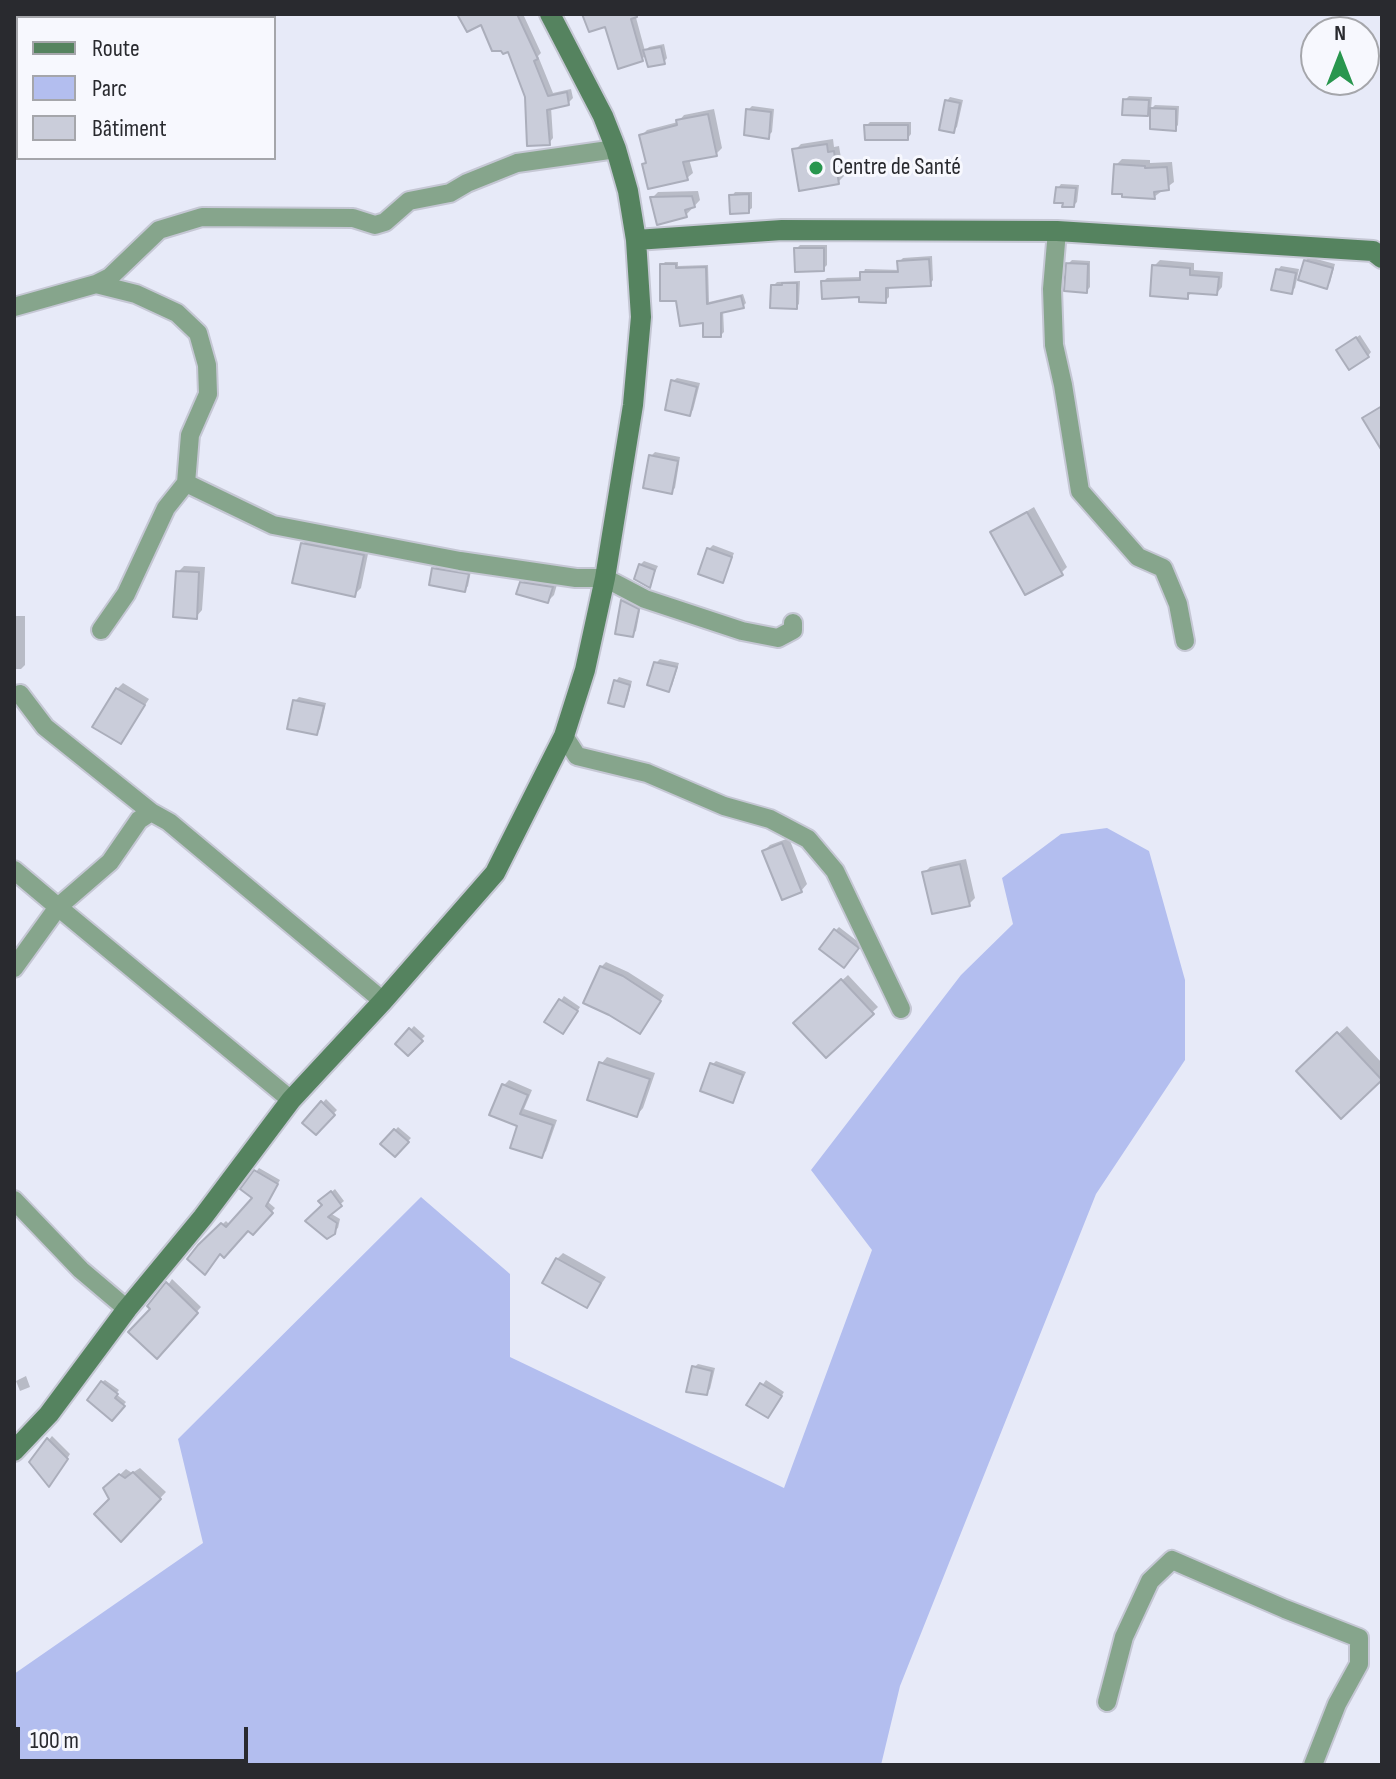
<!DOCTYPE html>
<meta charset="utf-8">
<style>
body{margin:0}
#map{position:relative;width:1396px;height:1779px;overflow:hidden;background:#e7eaf8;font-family:"Sofia Sans Condensed",sans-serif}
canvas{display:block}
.frame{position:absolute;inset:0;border:16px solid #292a2f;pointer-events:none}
.legend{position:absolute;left:16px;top:16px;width:260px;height:144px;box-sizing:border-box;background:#f7f8fe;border:2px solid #a5a6ab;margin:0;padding:10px 14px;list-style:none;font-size:24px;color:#292a2f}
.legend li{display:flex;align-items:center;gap:16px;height:40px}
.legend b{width:40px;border:2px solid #a5a6ab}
.north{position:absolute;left:1300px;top:16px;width:80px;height:80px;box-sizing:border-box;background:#f7f8fe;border:2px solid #a5a6ab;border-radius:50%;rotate:0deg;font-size:22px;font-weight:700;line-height:32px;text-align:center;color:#292a2f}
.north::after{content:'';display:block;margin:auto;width:28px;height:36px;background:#28964e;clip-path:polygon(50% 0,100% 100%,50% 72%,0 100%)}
.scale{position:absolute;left:16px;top:1727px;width:232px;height:36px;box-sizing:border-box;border:4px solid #292a2f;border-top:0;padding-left:10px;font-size:24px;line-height:28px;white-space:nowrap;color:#292a2f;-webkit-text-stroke:6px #f7f8fe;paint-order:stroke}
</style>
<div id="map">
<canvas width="1396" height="1779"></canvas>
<div class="frame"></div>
<ul class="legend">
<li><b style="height:10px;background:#55835f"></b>Route</li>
<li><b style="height:22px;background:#b3beef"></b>Parc</li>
<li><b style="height:22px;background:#cacdda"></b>Bâtiment</li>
</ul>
<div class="north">N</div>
<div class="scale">100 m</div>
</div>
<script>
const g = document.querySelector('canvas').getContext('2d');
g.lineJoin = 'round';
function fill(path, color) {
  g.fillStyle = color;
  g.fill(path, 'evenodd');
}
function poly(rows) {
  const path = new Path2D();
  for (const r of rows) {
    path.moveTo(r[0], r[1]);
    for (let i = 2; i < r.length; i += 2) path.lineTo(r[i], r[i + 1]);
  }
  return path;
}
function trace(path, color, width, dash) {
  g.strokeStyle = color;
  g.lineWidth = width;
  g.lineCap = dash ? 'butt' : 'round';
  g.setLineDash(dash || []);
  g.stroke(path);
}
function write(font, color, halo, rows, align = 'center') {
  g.font = font + ' "Sofia Sans Condensed",sans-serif';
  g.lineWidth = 6;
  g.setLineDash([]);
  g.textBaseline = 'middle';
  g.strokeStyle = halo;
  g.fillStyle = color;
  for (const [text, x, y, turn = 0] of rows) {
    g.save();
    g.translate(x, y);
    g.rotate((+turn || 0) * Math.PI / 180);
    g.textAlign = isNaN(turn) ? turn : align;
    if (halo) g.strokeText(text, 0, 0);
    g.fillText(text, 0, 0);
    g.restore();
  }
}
fill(poly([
 [1107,828,1149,851,1185,980,1185,1060,1096,1194,900,1686,881,1765,14,1765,14,1674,203,1543,178,1439,421,1197,510,1274,510,1357,784,1488,872,1250,811,1170,961,975,1013,924,1002,878,1061,834]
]), '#b3beef');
fill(poly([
 [462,14,523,14,541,53,538,56,553,93,571,89,573,98,568,103,551,107,553,138,549,143,509,49,482,23],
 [584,14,635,14,645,51,649,47,664,44,667,58,664,62,646,55,642,59,606,25],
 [1129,96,1152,97,1151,109,1155,105,1179,106,1178,125,1175,129,1152,110,1148,114,1125,100],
 [950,97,963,100,957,127,953,131,947,101],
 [752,106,774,109,772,132,768,136,748,110],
 [714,109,722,148,716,154,689,159,693,173,687,178,644,165,648,161,641,136,647,130,678,122,684,115],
 [870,122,911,122,911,134,908,138,866,126],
 [833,139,834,147,839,146,844,176,838,182,795,150,801,144],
 [1122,159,1150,160,1150,163,1172,162,1174,182,1154,197,1116,165],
 [1061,184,1079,185,1077,202,1074,205,1065,201,1058,188],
 [698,191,700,200,686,215,652,198,658,192],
 [735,192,752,192,752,208,748,211,732,196],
 [800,245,827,245,827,265,823,269,796,249],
 [932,256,933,280,930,284,889,286,889,297,885,301,823,282,827,278,862,277,865,269,900,270,899,262,903,258],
 [1309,257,1335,264,1330,283,1326,286,1305,261],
 [1072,260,1090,261,1090,287,1087,291,1068,264],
 [1160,260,1194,263,1194,270,1223,272,1222,287,1217,293,1193,291,1187,297,1154,266],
 [665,262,678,262,678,266,708,265,709,302,743,294,746,303,743,306,723,310,724,332,721,335,678,299,662,265],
 [1281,266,1299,269,1295,288,1291,292,1278,270],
 [800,281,799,304,796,307,773,286,777,282],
 [1360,335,1371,352,1368,356,1342,347],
 [677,378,700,383,693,410,689,414,673,381],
 [655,452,680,457,675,488,671,492,651,456],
 [1034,507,1067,567,1061,573,992,532],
 [309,537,369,549,361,588,355,594,303,544],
 [713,545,734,553,723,581,709,549],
 [644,561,658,566,649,585,640,565],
 [438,565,471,571,468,586,465,590,434,569],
 [184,566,205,567,202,610,196,617,178,572],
 [528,577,558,581,554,595,548,601,522,583],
 [626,598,641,605,636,631,632,634,623,601],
 [14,616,25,616,25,665,21,669,14,669],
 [660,659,679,663,672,686,669,689,656,663],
 [619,677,632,681,627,701,623,705,616,681],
 [123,683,149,699,121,742,117,689],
 [299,697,326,703,320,729,317,733,295,701],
 [789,838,807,884,801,891,764,851,770,845],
 [966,859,975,898,969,904,924,873,930,867],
 [839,927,861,944,847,962,835,931],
 [606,962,628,972,664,995,645,1026,601,967],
 [848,975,878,1007,826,1055,796,1023],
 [564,996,580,1007,567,1028,547,1022],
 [414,1026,425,1036,408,1053,398,1044],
 [1347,1026,1382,1063,1382,1079,1341,1117,1298,1071],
 [607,1057,655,1073,643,1108,637,1115,601,1064],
 [716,1061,746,1072,733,1101,712,1065],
 [509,1080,532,1090,524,1109,557,1120,546,1151,541,1156,519,1125,504,1085],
 [326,1099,337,1110,316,1132,305,1123],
 [398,1127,411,1138,395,1155,383,1144],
 [259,1168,280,1180,268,1202,275,1208,253,1232,249,1228,204,1242,226,1221,230,1225,255,1198,256,1172],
 [335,1189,344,1201,330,1213,340,1219,338,1228,327,1237,324,1205,321,1201],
 [563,1253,606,1277,587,1305,557,1259],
 [172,1279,201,1307,157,1356,153,1308],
 [698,1364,715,1368,710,1389,706,1393,694,1367],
 [26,1376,30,1387,20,1391,16,1381],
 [105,1380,119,1390,116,1394,126,1402,112,1418,102,1382],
 [766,1380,784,1392,772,1412,749,1404],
 [52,1436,70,1454,53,1481,31,1462],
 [140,1468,166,1492,121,1539,111,1499,106,1488,126,1469,132,1473]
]), '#0003');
const building = poly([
 [457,14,517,14,538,59,534,61,548,96,567,92,569,105,547,110,550,145,527,146,525,97,508,52,503,54,501,51,492,51,481,25,467,32,457,14],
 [582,14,637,14,637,17,631,19,643,61,618,69,605,27,589,32,582,14],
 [661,47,665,64,648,67,643,50,661,47],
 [1123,99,1149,100,1148,116,1122,115,1123,99],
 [945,100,960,103,954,133,939,130,945,100],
 [1150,108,1176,109,1176,131,1150,129,1150,108],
 [746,109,771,112,769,139,744,135,746,109],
 [708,114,717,156,683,162,688,180,648,189,642,164,646,163,639,135,677,125,676,120,708,114],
 [864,125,908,125,908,140,865,140,864,125],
 [827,144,828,152,834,151,839,184,799,191,792,149,827,144],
 [1114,164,1145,166,1145,168,1167,167,1169,190,1154,192,1155,199,1122,197,1122,194,1112,194,1114,164],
 [1056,187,1076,188,1074,207,1062,207,1063,203,1054,203,1056,187],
 [749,194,749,213,730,214,729,195,749,194],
 [692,196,695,207,685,210,687,217,657,225,650,197,692,196],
 [794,248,824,248,824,271,795,272,794,248],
 [929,259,931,286,886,288,886,303,859,302,859,297,822,299,821,281,860,280,860,272,898,272,897,261,929,259],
 [1304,260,1333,268,1327,289,1298,280,1304,260],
 [1066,263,1088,264,1087,293,1064,291,1066,263],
 [660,264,676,264,676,268,706,267,707,304,741,296,744,308,721,313,721,337,703,337,703,323,680,326,676,301,660,301,660,264],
 [1152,265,1190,268,1190,275,1219,277,1217,295,1188,293,1188,299,1150,296,1152,265],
 [1276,269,1296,273,1292,294,1271,290,1276,269],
 [782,283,797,283,797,309,770,308,771,285,782,285,782,283],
 [1356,337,1369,357,1349,370,1336,350,1356,337],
 [671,380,697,387,690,416,665,410,671,380],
 [1382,406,1382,451,1362,418,1382,406],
 [649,455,678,461,672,494,643,488,649,455],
 [1027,512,1063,575,1025,595,990,532,1027,512],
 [301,543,364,555,355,597,292,583,301,543],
 [707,548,732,557,723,583,698,574,707,548],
 [639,564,655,570,650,588,634,579,639,564],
 [432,568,469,574,465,592,429,585,432,568],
 [176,571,199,572,197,619,173,617,176,571],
 [520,582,553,587,548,603,516,594,520,582],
 [621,600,639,609,633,637,615,634,621,600],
 [654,662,677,667,669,692,647,685,654,662],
 [614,680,630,685,624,707,608,703,614,680],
 [116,688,145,705,121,744,92,727,116,688],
 [293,700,324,706,317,735,287,729,293,700],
 [782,843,802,892,782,900,762,851,782,843],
 [960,864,970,906,932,914,922,872,960,864],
 [834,929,859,948,844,968,819,949,834,929],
 [600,966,623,976,661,1001,640,1034,609,1015,583,1003,600,966],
 [841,979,874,1014,826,1058,793,1023,841,979],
 [559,999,578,1011,563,1034,544,1022,559,999],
 [409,1028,423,1041,408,1056,395,1044,409,1028],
 [1337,1032,1382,1080,1341,1119,1296,1071,1337,1032],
 [599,1062,650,1079,637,1117,587,1100,599,1062],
 [710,1063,743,1075,733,1103,700,1091,710,1063],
 [502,1084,528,1095,520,1114,553,1125,542,1158,510,1148,517,1126,489,1115,502,1084],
 [321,1101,335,1115,316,1135,302,1123,321,1101],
 [394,1129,409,1142,395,1157,380,1144,394,1129],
 [254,1170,278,1184,266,1206,273,1213,253,1235,248,1231,224,1258,220,1254,205,1275,187,1259,198,1245,221,1223,226,1227,252,1198,240,1189,254,1170],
 [331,1191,342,1206,328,1217,337,1223,335,1234,327,1239,305,1221,322,1205,318,1201,331,1191],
 [556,1258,601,1283,587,1308,542,1283,556,1258],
 [166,1282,198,1313,157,1359,128,1332,150,1309,147,1306,166,1282],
 [692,1366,712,1371,707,1395,686,1392,692,1366],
 [101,1381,118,1394,115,1398,125,1406,112,1421,87,1400,101,1381],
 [760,1383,782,1396,768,1418,746,1405,760,1383],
 [47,1438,68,1459,49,1487,29,1462,47,1438],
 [133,1472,161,1499,121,1542,94,1514,109,1499,103,1488,119,1474,125,1478,133,1472]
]);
fill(building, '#cacdda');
trace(building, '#abaebb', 2);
const street = poly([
 [1057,231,1052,289,1054,345,1063,385,1080,491,1138,557,1163,568,1178,604,1185,641],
 [96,284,136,294,177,313,198,333,207,365,208,394,190,435,186,483,273,525,460,561,576,578,605,578,645,599,742,631,778,638,793,630,793,623],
 [14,307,96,284,110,277,159,230,202,217,353,218,375,225,385,222,409,201,450,193,467,183,517,163,616,149],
 [101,630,126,594,166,508,186,483],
 [20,694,45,727,151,812],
 [564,736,577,756,647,773,724,806,770,819,808,839,835,871,901,1009],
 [14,870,58,907,110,862,139,820,151,812,169,822,383,1001],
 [14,968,58,907,291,1100],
 [14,1200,81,1270,127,1309],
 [1107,1702,1124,1637,1150,1581,1172,1560,1285,1609,1359,1638,1359,1664,1337,1704,1313,1765]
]);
const secondary = poly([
 [636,240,782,230,1057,231,1373,251,1382,258],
 [14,1451,49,1414,127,1309,203,1217,291,1100,383,1001,495,873,564,736,585,670,605,578,633,405,641,317,636,240,628,191,616,149,603,116,550,14]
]);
trace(street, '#c5c7d4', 22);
trace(secondary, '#c5c7d4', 24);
trace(street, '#86a58c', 18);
trace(secondary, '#55835f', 20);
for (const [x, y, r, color] of [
 [816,168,8,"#28964e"]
]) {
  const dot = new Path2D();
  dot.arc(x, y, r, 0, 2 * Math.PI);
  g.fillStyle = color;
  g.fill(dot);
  trace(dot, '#f7f8fe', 3);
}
write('24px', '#292a2f', '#f7f8fe', [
 ["Centre de Santé",832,168]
], 'left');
</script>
